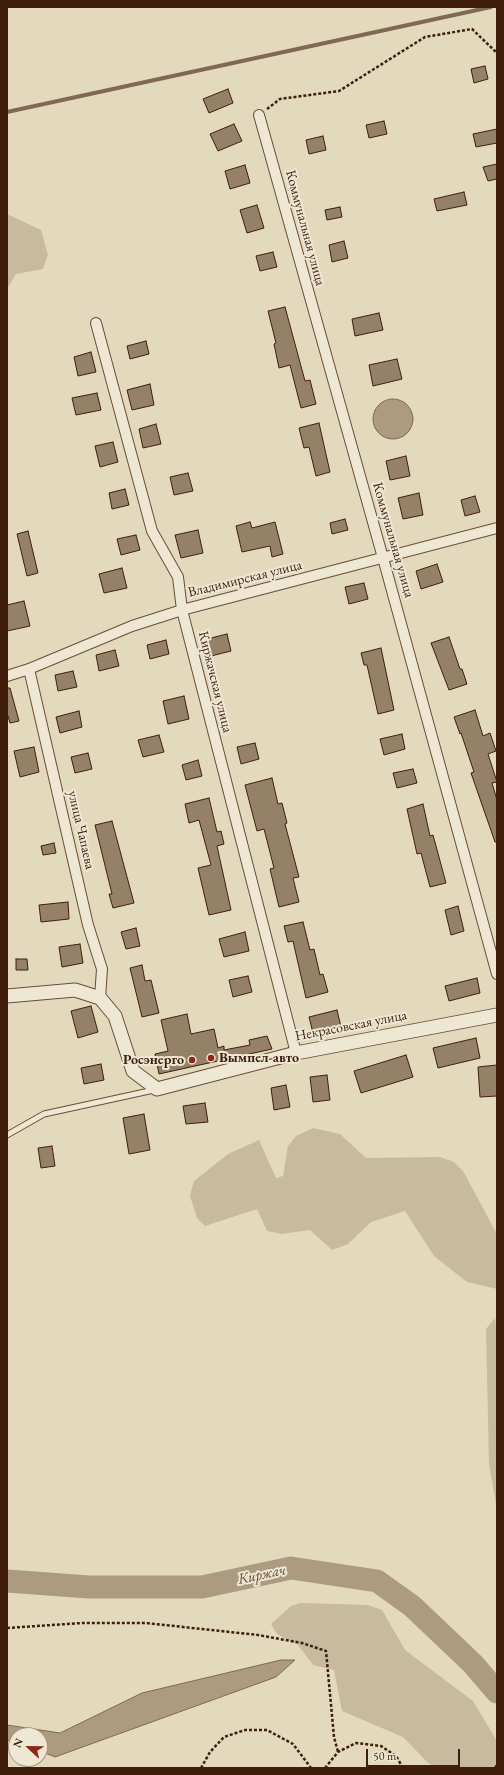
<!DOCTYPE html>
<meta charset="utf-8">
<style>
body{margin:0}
#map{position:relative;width:504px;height:1775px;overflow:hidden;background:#e3dabd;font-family:"EB Garamond",serif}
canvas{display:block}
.frame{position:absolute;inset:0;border:8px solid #401e0c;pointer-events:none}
.north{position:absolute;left:8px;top:1727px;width:40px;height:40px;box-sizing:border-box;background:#ede7d4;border:1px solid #a89784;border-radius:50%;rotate:292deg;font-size:11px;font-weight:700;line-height:16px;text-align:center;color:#401e0c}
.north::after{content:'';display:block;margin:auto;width:14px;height:18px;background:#8f2418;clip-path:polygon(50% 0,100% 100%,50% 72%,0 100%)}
.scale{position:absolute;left:366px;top:1749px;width:94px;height:18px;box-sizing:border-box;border:2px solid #401e0c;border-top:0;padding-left:5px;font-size:12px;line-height:14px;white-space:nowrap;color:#401e0c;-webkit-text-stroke:3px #ede7d4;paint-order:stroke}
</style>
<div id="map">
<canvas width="504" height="1775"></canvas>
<div class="frame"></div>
<div class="north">N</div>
<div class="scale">50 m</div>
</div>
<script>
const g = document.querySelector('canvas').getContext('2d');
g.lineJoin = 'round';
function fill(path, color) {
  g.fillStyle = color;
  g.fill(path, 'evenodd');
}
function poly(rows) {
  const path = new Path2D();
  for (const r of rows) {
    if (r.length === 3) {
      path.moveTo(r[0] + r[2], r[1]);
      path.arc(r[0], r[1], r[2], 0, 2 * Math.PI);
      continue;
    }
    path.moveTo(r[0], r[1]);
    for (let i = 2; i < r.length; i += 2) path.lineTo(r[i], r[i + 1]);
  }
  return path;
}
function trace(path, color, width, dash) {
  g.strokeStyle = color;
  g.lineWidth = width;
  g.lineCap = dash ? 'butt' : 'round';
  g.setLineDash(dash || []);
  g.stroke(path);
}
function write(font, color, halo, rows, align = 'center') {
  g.font = font + ' "EB Garamond",serif';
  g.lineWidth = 4;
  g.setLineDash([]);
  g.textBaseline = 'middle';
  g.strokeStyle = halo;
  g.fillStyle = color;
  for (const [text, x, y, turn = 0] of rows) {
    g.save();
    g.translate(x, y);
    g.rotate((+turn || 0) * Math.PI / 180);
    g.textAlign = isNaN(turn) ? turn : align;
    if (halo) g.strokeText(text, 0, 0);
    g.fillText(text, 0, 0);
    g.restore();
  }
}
fill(poly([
 [7,214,41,230,48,255,43,269,16,274,7,289],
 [313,1128,340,1134,366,1158,440,1157,454,1162,463,1171,497,1234,497,1289,467,1282,434,1256,405,1211,371,1222,348,1244,332,1250,310,1230,281,1234,267,1231,257,1209,205,1226,197,1218,190,1196,194,1181,228,1154,259,1140,276,1178,283,1176,288,1146,296,1136],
 [495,1318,497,1334,497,1510,489,1464,486,1329],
 [301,1603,368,1605,382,1610,405,1650,473,1701,497,1741,497,1768,436,1768,427,1762,403,1737,342,1711,334,1670,313,1665,298,1645,277,1634,271,1624,291,1606]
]), '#c7ba9f');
const water = poly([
 [393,419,20],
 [281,1660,295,1660,276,1677,55,1757,40,1751,40,1735,16,1735,16,1743,7,1740,7,1725,60,1733,142,1693,281,1660]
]);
fill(water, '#ac9a81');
trace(water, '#816852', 1);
trace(poly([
 [7,112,491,7]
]), '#816852', 4);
trace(poly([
 [7,1581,89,1587,202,1587,291,1568,377,1581,412,1606,473,1664,497,1692]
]), '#ac9a81', 23);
const building = poly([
 [485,66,488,79,474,83,471,69,485,66],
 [228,89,233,103,209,113,203,99,228,89],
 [384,121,387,134,369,138,366,125,384,121],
 [234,124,242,141,218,151,210,134,234,124],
 [497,129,497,143,476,147,473,134,497,129],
 [323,136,326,150,309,154,306,140,323,136],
 [497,164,497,179,488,181,483,167,497,164],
 [245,165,250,183,230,189,225,171,245,165],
 [464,192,467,205,437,211,434,199,464,192],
 [257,205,264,228,247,233,240,210,257,205],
 [340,207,342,217,327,220,325,210,340,207],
 [344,241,348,258,332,262,329,245,344,241],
 [273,252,277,267,260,271,256,256,273,252],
 [285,307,305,381,310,380,316,404,301,408,290,365,279,368,274,344,276,343,268,311,285,307],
 [379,313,383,330,355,336,352,319,379,313],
 [146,341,149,354,130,359,127,346,146,341],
 [91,352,96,372,78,376,74,357,91,352],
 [397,359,402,379,373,386,369,365,397,359],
 [150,384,154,405,132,410,127,390,150,384],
 [97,393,101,410,76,415,72,398,97,393],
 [319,423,330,472,316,476,309,447,304,448,299,428,319,423],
 [156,424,161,444,143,448,139,429,156,424],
 [113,442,118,462,100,467,95,446,113,442],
 [406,456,410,476,390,480,386,461,406,456],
 [188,473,193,491,174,495,170,477,188,473],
 [125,489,129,505,112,509,109,493,125,489],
 [419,493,423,515,403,519,398,498,419,493],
 [475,496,480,512,465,516,461,500,475,496],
 [345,519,348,530,332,534,330,523,345,519],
 [250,522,252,528,275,522,283,554,272,557,270,546,242,552,236,526,250,522],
 [198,530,203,553,181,558,175,535,198,530],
 [28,531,38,573,27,576,17,534,28,531],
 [136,535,140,550,121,555,117,539,136,535],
 [437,564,443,582,421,589,416,571,437,564],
 [122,568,127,588,104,593,99,574,122,568],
 [364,583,368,599,349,604,345,587,364,583],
 [24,601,30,626,7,631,7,605,24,601],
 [227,634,231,651,211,656,207,639,227,634],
 [449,637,460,669,462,669,467,684,449,690,431,643,449,637],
 [166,640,169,654,150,659,147,645,166,640],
 [381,648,394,710,378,714,367,665,364,665,361,653,381,648],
 [115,650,119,666,99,671,96,655,115,650],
 [73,671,77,687,58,691,55,675,73,671],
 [7,688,10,688,19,721,10,723,7,713,7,688],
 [184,696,189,719,168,724,163,701,184,696],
 [475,710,483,736,490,733,496,751,488,754,497,782,492,783,497,800,497,842,495,842,471,773,474,772,461,733,460,734,454,717,475,710],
 [79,711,82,727,60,733,56,717,79,711],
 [402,734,405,749,384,755,380,739,402,734],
 [159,735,164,752,143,757,138,740,159,735],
 [255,743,259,759,241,764,237,747,255,743],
 [34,747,39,772,20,777,14,751,34,747],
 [88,753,92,769,75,773,71,757,88,753],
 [198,760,202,776,186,780,182,765,198,760],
 [413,769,417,783,397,788,393,773,413,769],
 [272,778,278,804,282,803,287,823,285,824,299,877,293,878,299,902,279,907,270,869,274,868,264,829,257,831,245,785,272,778],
 [209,798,217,832,221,831,224,844,217,846,231,910,209,915,198,868,211,865,199,820,189,823,185,804,209,798],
 [423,804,430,836,433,835,446,883,430,887,421,853,417,854,407,809,423,804],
 [112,821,134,903,113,908,109,894,112,894,95,825,112,821],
 [54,843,56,853,43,855,41,846,54,843],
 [68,902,69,919,41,922,39,905,68,902],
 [458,906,464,931,451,935,445,910,458,906],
 [303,922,310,950,314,949,320,975,323,974,328,992,306,998,293,941,288,942,284,926,303,922],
 [136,928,140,946,126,949,121,932,136,928],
 [245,932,249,951,224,957,219,939,245,932],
 [80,944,83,963,62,967,59,947,80,944],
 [16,959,27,959,28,970,16,970,16,959],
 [142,965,145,981,151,980,159,1013,142,1017,130,968,142,965],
 [248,976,252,992,233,997,229,980,248,976],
 [477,978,480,993,449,1001,445,986,477,978],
 [91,1006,98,1032,78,1038,71,1011,91,1006],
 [337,1010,341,1027,313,1033,309,1017,337,1010],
 [187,1014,191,1034,214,1029,218,1048,224,1046,224,1050,250,1045,249,1040,267,1036,272,1049,159,1074,155,1054,168,1051,161,1020,187,1014],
 [476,1038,480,1058,438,1068,433,1048,476,1038],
 [406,1055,413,1077,361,1093,354,1071,406,1055],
 [101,1064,104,1080,84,1084,81,1068,101,1064],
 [497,1065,497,1096,480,1097,478,1067,497,1065],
 [327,1075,330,1100,313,1102,310,1077,327,1075],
 [286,1085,290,1107,274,1110,271,1088,286,1085],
 [205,1103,208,1122,186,1124,183,1106,205,1103],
 [144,1114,150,1150,129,1154,123,1118,144,1114],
 [52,1146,55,1166,41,1168,38,1148,52,1146]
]);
fill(building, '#958068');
trace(building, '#401e0c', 1);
const service = poly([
 [7,1135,44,1114,154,1090]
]);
const minor = poly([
 [259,115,383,558,497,974],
 [96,323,152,531,178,577,182,610,296,1053],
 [29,669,88,925,102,969,100,998],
 [7,676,29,669,132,626,182,610,497,528]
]);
const tertiary = poly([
 [7,996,75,990,100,998,115,1016,133,1071,157,1089,296,1053,497,1015]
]);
trace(service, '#694d38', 7);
trace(minor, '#694d38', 12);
trace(tertiary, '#694d38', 15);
trace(poly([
 [267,109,280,99,339,91,425,37,472,29,497,53],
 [7,1628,82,1623,146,1623,258,1635,302,1643,326,1651,334,1737,338,1752],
 [201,1768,210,1752,224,1737,245,1730,267,1730,293,1744,311,1768],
 [325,1768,338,1752,356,1743,381,1746,396,1756,403,1768],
 [495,1768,497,1765]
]), '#401e0c', 2.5, [3, 2]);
trace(service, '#ede7d4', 5);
trace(minor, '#ede7d4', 10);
trace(tertiary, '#ede7d4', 13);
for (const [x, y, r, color] of [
 [211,1058,4,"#8f2418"],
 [192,1060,4,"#8f2418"]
]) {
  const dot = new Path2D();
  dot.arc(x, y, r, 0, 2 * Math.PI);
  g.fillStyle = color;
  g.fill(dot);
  trace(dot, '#ede7d4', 1.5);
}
write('14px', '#401e0c', '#ede7d4', [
 ["Коммунальная улица",305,228,75],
 ["Коммунальная улица",393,540,74],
 ["Владимирская улица",245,579,-14],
 ["Киржачская улица",215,682,76],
 ["улица Чапаева",81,830,77],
 ["Некрасовская улица",351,1026,-11]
]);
write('bold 14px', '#401e0c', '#ede7d4', [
 ["Вымпел-авто",219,1058],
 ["Росэнерго",184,1060,"right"]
], 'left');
write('italic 15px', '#664935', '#ede7d4', [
 ["Киржач",262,1575,-12]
]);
</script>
